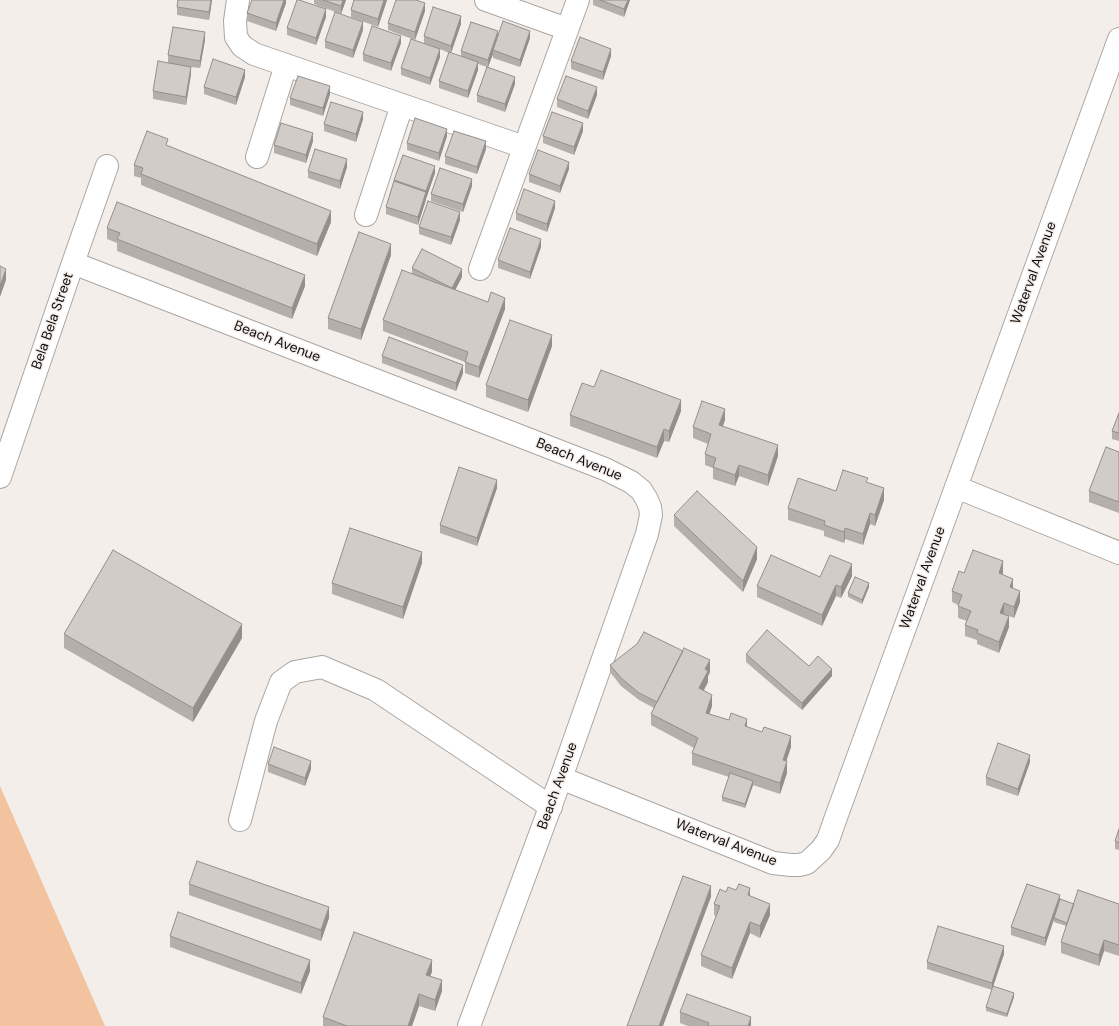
<!DOCTYPE html>
<style>
body{margin:0}
canvas{display:block;background:#f4eeea}
</style>
<canvas width="1119" height="1026"></canvas>
<script>
const g = document.querySelector('canvas').getContext('2d');
g.lineJoin = 'round';
function fill(path, color) {
  g.fillStyle = color;
  g.fill(path, 'evenodd');
}
function poly(rows) {
  const path = new Path2D();
  for (const r of rows) {
    path.moveTo(r[0], r[1]);
    for (let i = 2; i < r.length; i += 2) path.lineTo(r[i], r[i + 1]);
  }
  return path;
}
function trace(path, color, width, dash) {
  g.strokeStyle = color;
  g.lineWidth = width;
  g.lineCap = dash ? 'butt' : 'round';
  g.setLineDash(dash || []);
  g.stroke(path);
}
function write(font, color, halo, rows, align = 'center') {
  g.font = font + ' "DM Sans",sans-serif';
  g.lineWidth = 3;
  g.setLineDash([]);
  g.textBaseline = 'middle';
  g.strokeStyle = halo;
  g.fillStyle = color;
  for (const [text, x, y, turn = 0] of rows) {
    g.save();
    g.translate(x, y);
    g.rotate((+turn || 0) * Math.PI / 180);
    g.textAlign = isNaN(turn) ? turn : align;
    if (halo) g.strokeText(text, 0, 0);
    g.fillText(text, 0, 0);
    g.restore();
  }
}
fill(poly([
 [0,786,105,1026,0,1026]
]), '#f3c29e');
const minor = poly([
 [238,0,235,21,236,37,242,46,254,54,524,147],
 [486,0,567,29],
 [257,157,286,65],
 [366,215,402,105],
 [73,263,605,469,631,482,641,490,646,498,650,507,651,515,647,534,561,778,469,1026],
 [480,269,578,0],
 [0,477,73,263,107,166],
 [956,487,1119,553],
 [561,778,773,863,791,865,799,865,807,863,821,850,828,840,835,820,1119,39],
 [240,820,266,721,281,682,295,672,322,667,376,690,551,807]
]);
trace(minor, '#aba6a2', 24);
trace(minor, '#fff', 22);
fill(poly([
 [212,0,209,20,177,15,177,7],
 [286,0,286,3,276,31,247,21,247,13],
 [314,0,346,0,341,14,314,4],
 [354,0,387,0,378,27,351,17,351,10],
 [593,0,630,0,624,17,593,5],
 [425,11,415,40,388,30,388,23],
 [326,17,316,45,287,35,287,28],
 [461,24,451,53,461,57,461,51,498,35,530,38,520,67,493,58,493,54,488,67,515,84,505,112,477,102,477,95,487,67,478,64,478,70,468,98,439,88,439,81,449,53,440,49,440,57,430,85,401,75,401,68,424,44,424,36],
 [363,30,353,58,325,48,325,41],
 [205,40,200,68,191,67,191,74,186,105,153,99,153,91,168,63,168,55],
 [401,43,391,71,363,61,363,54],
 [611,56,603,80,571,69,571,61],
 [245,77,236,105,204,94,204,87],
 [330,94,323,116,290,105,290,98],
 [597,95,588,119,557,107,557,99],
 [363,119,356,142,324,131,324,124],
 [583,131,574,155,543,143,543,136],
 [447,136,439,161,407,150,407,143],
 [313,141,306,163,274,153,274,145],
 [168,146,331,222,317,256,141,185,141,178,134,176,134,165],
 [486,149,477,174,445,164,445,156],
 [347,167,340,189,308,178,308,171],
 [569,169,560,193,529,182,529,174],
 [435,173,426,198,418,225,386,214,386,207,394,180],
 [472,186,463,212,431,201,431,194],
 [555,208,547,232,516,220,516,213],
 [460,220,451,245,419,234,419,227],
 [107,228,305,286,292,319,117,251,117,243,107,239],
 [541,247,530,279,498,268,498,260],
 [391,255,361,340,328,329,328,318],
 [412,268,462,277,455,290,505,309,479,378,465,373,465,362,383,331,383,320,412,273],
 [552,346,528,412,486,397,486,385],
 [382,356,463,373,456,391,382,363],
 [594,387,681,411,669,442,664,441,657,458,570,426,570,415],
 [1119,413,1119,441,1112,439,1112,431],
 [725,420,723,426,778,456,768,486,739,476,735,486,713,479,713,468,705,465,705,454,708,444,693,438,693,427],
 [1119,452,1119,513,1089,502,1089,491],
 [868,483,884,500,875,526,870,524,863,545,845,539,844,543,824,536,824,531,788,520,788,508,836,491],
 [497,488,477,546,440,533,440,525],
 [674,515,757,559,743,592,674,526],
 [422,563,403,619,332,594,332,583],
 [1003,572,1003,575,1013,588,1020,602,1014,618,1009,616,1009,627,999,653,977,644,977,640,965,636,965,625,967,621,958,618,958,605,952,602,952,591,964,573],
 [852,576,841,598,836,596,822,626,757,597,757,586,820,577],
 [869,587,862,604,848,597,848,593],
 [64,634,242,638,193,722,64,648],
 [746,654,809,666,832,676,802,710,746,662],
 [610,665,710,672,708,676,708,682,704,690,712,706,709,714,747,727,791,747,786,761,787,773,780,794,753,785,745,808,722,801,722,797,729,777,692,765,692,753,694,748,651,725,651,714,654,708,639,700,621,686,610,672],
 [1030,762,1018,796,986,785,986,777],
 [268,764,311,769,305,786,268,772],
 [1119,829,1119,850,1115,849,1115,841],
 [189,884,329,918,321,941,189,895],
 [726,892,750,896,770,915,760,938,750,933,732,979,701,966,701,955,716,916,714,915,714,904],
 [1060,900,1074,904,1119,904,1119,956,1104,951,1099,966,1061,953,1061,942,1066,926,1054,922,1054,920,1045,946,1011,935,1011,927],
 [170,936,310,971,301,994,170,947],
 [1004,954,993,986,1014,997,1007,1017,986,1011,986,1007,992,990,927,969,927,962],
 [432,972,430,976,442,991,435,1011,419,1006,412,1026,323,1026,323,1017],
 [680,1012,751,1026,688,1026,680,1023]
]), '#b5afac');
fill(poly([
 [211,0,212,0,209,20,209,12],
 [284,0,286,0,286,3,276,31,276,23],
 [343,0,346,0,341,14,341,6],
 [384,0,387,0,378,27,378,19],
 [628,0,630,0,624,17,624,9],
 [425,3,425,11,415,40,415,32],
 [326,9,326,17,316,45,316,38],
 [461,16,461,24,451,53,451,46],
 [363,22,363,30,353,58,353,50],
 [498,31,498,39,493,50,493,54,488,67,488,60],
 [530,31,530,38,520,67,520,60],
 [205,32,205,40,200,68,200,61],
 [401,36,401,43,391,71,391,63],
 [440,49,440,57,430,85,430,78],
 [611,49,611,56,603,80,603,72],
 [478,62,478,70,468,98,468,91],
 [191,67,191,74,186,105,186,97],
 [245,70,245,77,236,105,236,97],
 [515,77,515,84,505,112,505,104],
 [330,86,330,94,323,116,323,108],
 [597,87,597,95,588,119,588,111],
 [363,112,363,119,356,142,356,134],
 [583,123,583,131,574,155,574,147],
 [447,129,447,136,439,161,439,153],
 [313,133,313,141,306,163,306,155],
 [486,141,486,149,477,174,477,167],
 [347,159,347,167,340,189,340,181],
 [569,162,569,169,560,193,560,186],
 [435,166,435,173,426,199,426,191],
 [472,179,472,186,463,212,463,204],
 [426,192,426,200,418,225,418,217],
 [555,201,555,208,547,232,547,224],
 [331,211,331,222,317,256,317,244],
 [460,212,460,220,451,245,451,237],
 [541,239,541,247,530,279,530,272],
 [391,244,391,255,361,340,361,329],
 [6,269,6,280,0,297,0,286],
 [462,269,462,277,452,296,452,288],
 [305,275,305,286,292,319,292,308],
 [505,298,505,309,479,378,479,367],
 [552,335,552,346,528,412,528,400],
 [463,365,463,373,456,391,456,383],
 [681,400,681,411,669,442,669,431],
 [725,409,725,420,719,436,719,425],
 [664,429,664,441,657,458,657,447],
 [778,445,778,456,768,486,768,475],
 [739,465,739,476,735,486,735,475],
 [497,480,497,488,477,546,477,538],
 [884,488,884,500,875,526,875,515],
 [870,513,870,524,863,545,863,534],
 [845,528,845,539,844,543,844,532],
 [757,547,757,559,743,592,743,581],
 [422,552,422,563,403,619,403,607],
 [1003,561,1003,572,999,584,999,573],
 [852,564,852,576,841,598,841,587],
 [1013,579,1013,590,1010,587],
 [869,583,869,587,862,604,862,600],
 [836,585,836,596,822,626,822,615],
 [1020,591,1020,602,1014,618,1014,607],
 [1004,603,1004,614,1000,613],
 [1009,616,1009,627,999,653,999,642],
 [242,624,242,638,193,722,193,708],
 [710,660,710,672,708,676,708,682,699,699,699,688,705,669],
 [832,669,832,676,802,710,802,703],
 [712,695,712,706,706,724,706,713],
 [747,719,747,730,745,726],
 [791,736,791,747,783,771,783,760],
 [1030,755,1030,762,1018,796,1018,789],
 [311,761,311,769,305,786,305,778],
 [787,761,787,773,780,794,780,783],
 [753,781,753,785,745,808,745,804],
 [711,886,711,897,663,1026,659,1026],
 [750,888,750,900,748,895],
 [1060,895,1060,903,1054,918,1045,946,1045,938],
 [770,904,770,915,760,938,760,926],
 [329,907,329,918,321,941,321,930],
 [750,922,750,933,732,979,732,968],
 [1104,940,1104,951,1099,966,1099,955],
 [1004,946,1004,954,992,990,992,983],
 [310,960,310,971,301,994,301,983],
 [432,960,432,972,426,986,426,975],
 [442,980,442,991,435,1011,435,1000],
 [1014,993,1014,997,1007,1017,1007,1014],
 [419,994,419,1006,412,1026,408,1026],
 [751,1017,751,1026,748,1026]
]), '#938f8c');
const building = poly([
 [178,0,211,0,209,12,177,7,178,0],
 [252,0,284,0,276,23,247,13,252,0],
 [297,0,299,0,326,9,316,38,287,28,297,0],
 [323,0,343,0,341,6,323,0],
 [354,0,384,0,378,19,351,10,354,0],
 [396,0,416,0,425,3,415,32,388,23,396,0],
 [600,0,628,0,624,9,600,0],
 [433,7,461,16,451,46,424,36,433,7],
 [335,12,363,22,353,50,325,41,335,12],
 [503,21,530,31,520,60,493,50,503,21],
 [471,22,498,31,488,60,461,51,471,22],
 [372,26,401,36,391,63,363,54,372,26],
 [173,27,205,32,200,61,168,55,173,27],
 [580,37,611,49,603,72,571,61,580,37],
 [411,39,440,49,430,78,401,68,411,39],
 [449,52,478,62,468,91,439,81,449,52],
 [213,59,245,70,236,97,204,87,213,59],
 [158,61,191,67,186,97,153,91,158,61],
 [487,67,515,77,505,104,477,95,487,67],
 [298,76,330,86,323,108,290,98,298,76],
 [566,76,597,87,588,111,557,99,566,76],
 [331,102,363,112,356,134,324,124,331,102],
 [552,112,583,123,574,147,543,136,552,112],
 [415,118,447,129,439,153,407,143,415,118],
 [281,123,313,133,306,155,274,145,281,123],
 [147,131,168,139,166,145,331,211,317,244,141,174,143,168,134,165,147,131],
 [454,131,486,141,477,167,445,156,454,131],
 [315,149,347,159,340,181,308,171,315,149],
 [538,150,569,162,560,186,529,174,538,150],
 [403,155,435,166,426,191,394,180,403,155],
 [440,168,472,179,463,204,431,194,440,168],
 [394,181,426,192,418,217,386,207,394,181],
 [524,189,555,201,547,224,516,213,524,189],
 [428,201,460,212,451,237,419,227,428,201],
 [117,202,305,275,292,308,117,239,120,233,107,228,117,202],
 [510,228,541,239,530,272,498,260,510,228],
 [359,232,391,244,361,329,328,318,359,232],
 [422,249,462,269,452,288,412,268,422,249],
 [0,266,6,269,0,286,0,266],
 [402,270,488,302,491,292,505,298,479,367,465,362,468,352,383,320,402,270],
 [510,320,552,335,528,400,486,385,510,320],
 [389,337,463,365,456,383,382,356,389,337],
 [601,370,681,400,669,431,664,429,657,447,570,415,582,383,594,387,601,370],
 [702,401,725,409,719,425,778,445,768,475,739,465,735,475,713,467,716,458,705,454,711,434,693,427,702,401],
 [1119,413,1119,433,1112,431,1119,413],
 [1106,447,1119,452,1119,502,1089,491,1106,447],
 [459,467,497,480,477,538,440,525,459,467],
 [843,470,868,478,866,482,884,488,875,515,870,513,863,534,845,528,844,532,824,525,825,521,788,508,798,478,836,491,843,470],
 [697,491,757,547,743,581,674,515,697,491],
 [350,528,422,552,403,607,332,583,350,528],
 [113,550,242,624,193,708,64,634,113,550],
 [973,550,1003,561,999,573,1013,579,1010,587,1020,591,1014,607,1004,603,1000,613,1009,616,999,642,977,633,978,630,965,625,971,611,958,606,962,595,952,591,959,571,964,573,973,550],
 [771,555,820,577,830,555,852,564,841,587,836,585,822,615,757,586,771,555],
 [855,577,869,583,862,600,848,593,855,577],
 [767,630,809,666,818,656,832,669,802,703,746,654,767,630],
 [644,632,683,651,657,702,639,693,621,678,610,665,637,644,644,632],
 [684,648,710,660,705,669,708,671,699,688,712,695,706,713,729,720,731,713,747,719,745,726,762,732,764,727,791,736,783,760,787,761,780,783,692,753,698,738,651,714,684,648],
 [998,743,1030,755,1018,789,986,777,998,743],
 [274,747,311,761,305,778,268,764,274,747],
 [730,773,753,781,745,804,722,797,730,773],
 [1119,829,1119,843,1115,841,1119,829],
 [197,861,329,907,321,930,189,884,197,861],
 [683,876,711,886,659,1026,627,1026,683,876],
 [739,884,750,888,748,895,770,904,760,926,750,922,732,968,701,955,720,906,714,904,720,889,726,892,728,887,736,890,739,884],
 [1027,884,1060,895,1045,938,1011,927,1027,884],
 [1078,890,1119,904,1119,945,1104,940,1099,955,1061,942,1078,890],
 [1060,899,1074,904,1067,923,1054,918,1060,899],
 [178,912,310,960,301,983,170,936,178,912],
 [938,926,1004,946,992,983,927,962,938,926],
 [354,932,432,960,426,975,442,980,435,1000,419,994,408,1026,347,1026,323,1017,354,932],
 [993,986,1014,993,1007,1014,986,1007,993,986],
 [687,994,751,1017,748,1026,708,1026,709,1023,680,1012,687,994]
]);
fill(building, '#d2ccc8');
trace(building, '#938f8c', 1);
write('14px', '#0f0d0c', '#f4eeea', [
 ["Waterval Avenue",1034,273,-70],
 ["Bela Bela Street",53,321,-71],
 ["Beach Avenue",277,342,21],
 ["Beach Avenue",579,460,22],
 ["Waterval Avenue",923,578,-70],
 ["Beach Avenue",558,786,-70],
 ["Waterval Avenue",726,843,21]
]);
</script>
